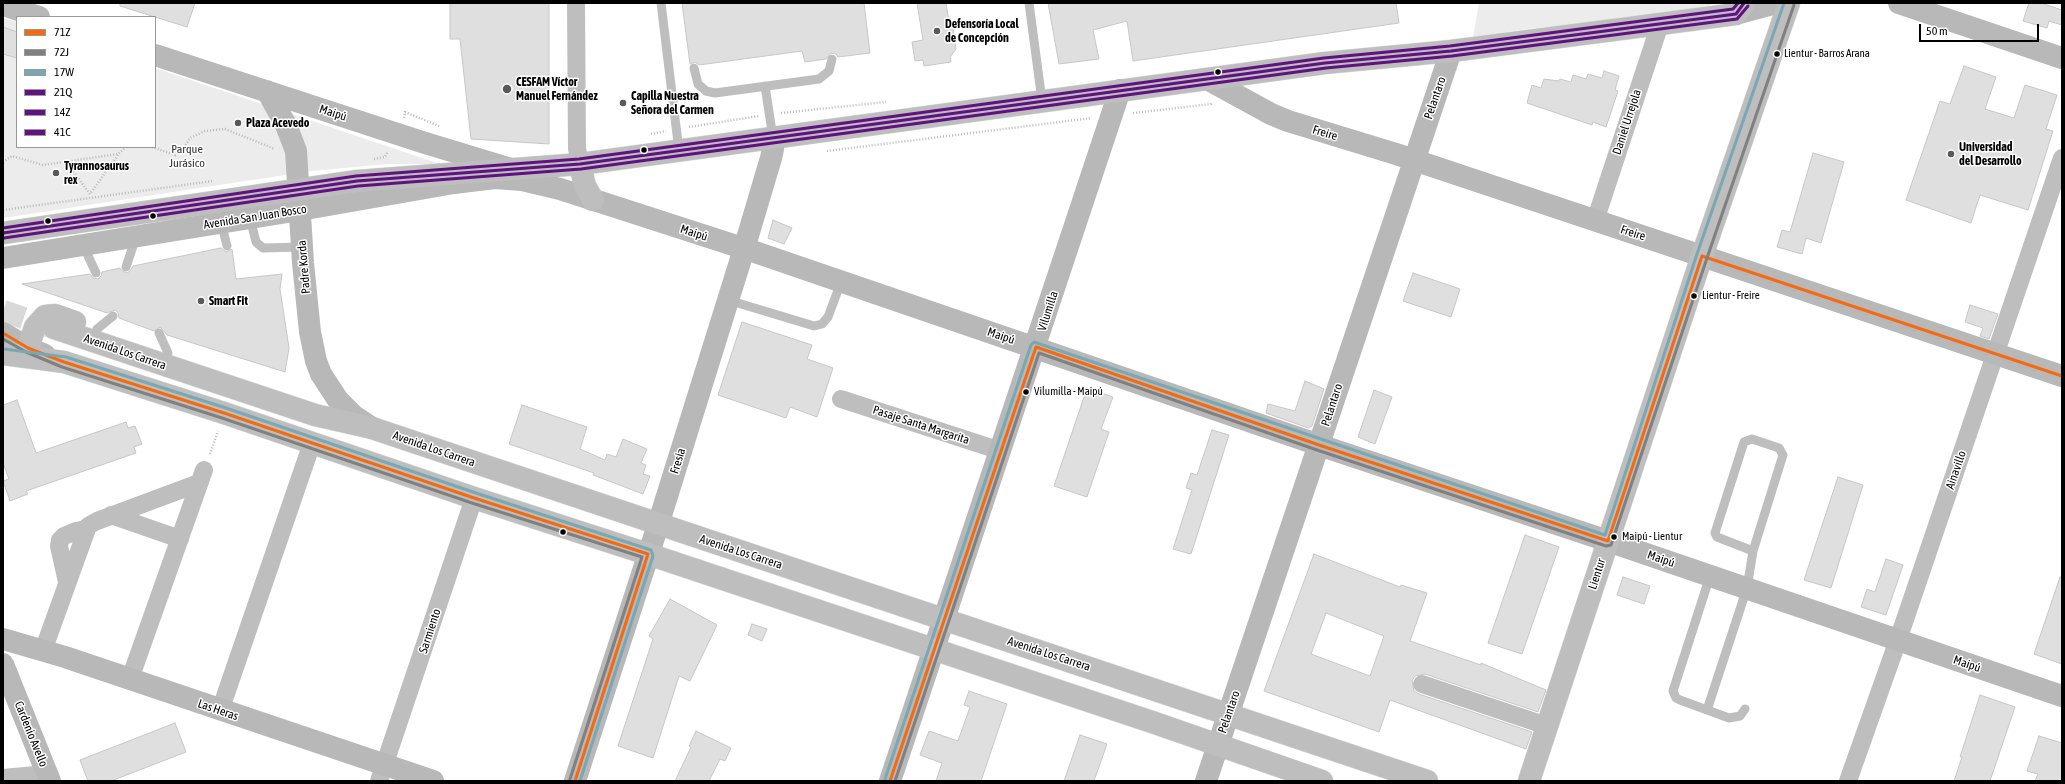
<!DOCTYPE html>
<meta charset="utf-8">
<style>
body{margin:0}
#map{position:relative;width:2065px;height:784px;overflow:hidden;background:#fff;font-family:"Asap Condensed",sans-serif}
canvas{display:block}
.frame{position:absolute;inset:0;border:4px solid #000;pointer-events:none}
.legend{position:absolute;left:16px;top:16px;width:140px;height:132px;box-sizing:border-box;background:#fff;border:1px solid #999;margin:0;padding:5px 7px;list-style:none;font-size:12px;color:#000}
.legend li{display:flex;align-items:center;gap:8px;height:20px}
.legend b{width:20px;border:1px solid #999}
.scale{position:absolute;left:1919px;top:24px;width:120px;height:18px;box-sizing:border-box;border:2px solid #000;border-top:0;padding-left:5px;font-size:12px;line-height:14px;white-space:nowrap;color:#000;-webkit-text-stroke:3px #fff;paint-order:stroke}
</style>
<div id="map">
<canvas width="2065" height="784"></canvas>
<div class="frame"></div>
<ul class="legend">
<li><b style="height:5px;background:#f56a0f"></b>71Z</li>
<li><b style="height:5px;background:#808080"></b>72J</li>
<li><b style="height:5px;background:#79a8b5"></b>17W</li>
<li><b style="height:5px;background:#5f1280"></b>21Q</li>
<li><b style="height:5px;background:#5f1280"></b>14Z</li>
<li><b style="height:5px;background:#5f1280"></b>41C</li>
</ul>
<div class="scale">50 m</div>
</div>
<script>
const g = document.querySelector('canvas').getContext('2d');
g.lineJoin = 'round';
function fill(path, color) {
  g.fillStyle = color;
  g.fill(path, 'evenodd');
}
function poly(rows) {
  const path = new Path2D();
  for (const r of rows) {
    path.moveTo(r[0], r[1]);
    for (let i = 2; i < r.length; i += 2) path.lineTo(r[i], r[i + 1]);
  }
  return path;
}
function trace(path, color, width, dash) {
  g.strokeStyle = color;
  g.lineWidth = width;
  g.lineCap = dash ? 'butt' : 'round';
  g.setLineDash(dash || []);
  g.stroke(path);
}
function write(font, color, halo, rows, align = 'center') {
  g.font = font + ' "Asap Condensed",sans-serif';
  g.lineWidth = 3;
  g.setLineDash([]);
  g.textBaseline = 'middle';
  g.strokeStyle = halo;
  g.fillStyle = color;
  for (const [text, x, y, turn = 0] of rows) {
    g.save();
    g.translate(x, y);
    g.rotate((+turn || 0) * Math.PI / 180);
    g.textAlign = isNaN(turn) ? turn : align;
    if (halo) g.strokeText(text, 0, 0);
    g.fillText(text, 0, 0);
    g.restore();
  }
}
fill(poly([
 [1479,3,1713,3,1699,13,1527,29,1473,37],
 [3,18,17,22,17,147,155,147,155,68,440,164,387,164,311,171,3,218]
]), '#ececec');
const building = poly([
 [120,3,195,3,187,27,120,6,120,3],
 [450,3,549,3,549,144,471,139,460,39,450,39,450,3],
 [682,3,864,3,870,53,838,57,836,54,831,53,826,59,805,62,802,51,699,65,695,62,690,64,682,3],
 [917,3,946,3,949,22,952,22,956,49,950,57,951,62,924,66,923,60,915,61,912,42,923,40,917,3],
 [1048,3,1396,3,1399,23,1133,61,1127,21,1093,30,1099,59,1059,64,1048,3],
 [2029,3,2041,3,2062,10,2062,25,2049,21,2047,28,2023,21,2029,3],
 [3,27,17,32,17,58,3,54,3,27],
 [1964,66,1996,77,1985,109,2014,118,2025,85,2057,95,2046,129,2053,131,2028,210,1980,195,1971,223,1906,200,1940,101,1950,104,1964,66],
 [1604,71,1619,76,1615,90,1618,91,1606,127,1593,122,1592,125,1527,103,1532,85,1541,88,1544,79,1559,81,1560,79,1571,82,1573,75,1586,79,1588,74,1602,78,1604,71],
 [1813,153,1844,162,1821,243,1806,238,1802,254,1777,247,1782,230,1790,232,1813,153],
 [773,220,792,228,784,244,768,238,773,220],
 [221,248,226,252,232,249,236,279,282,274,280,289,289,348,285,372,167,335,160,327,154,331,119,318,118,313,115,310,107,313,22,284,90,274,93,278,98,279,101,276,102,272,120,268,122,271,127,273,130,271,133,266,221,248],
 [1413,273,1460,289,1451,317,1403,301,1413,273],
 [1970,305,1998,314,1989,339,1980,336,1983,328,1965,322,1970,305],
 [742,322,812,345,807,359,833,368,817,417,790,407,786,418,718,395,742,322],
 [1305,381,1324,389,1312,426,1308,428,1266,413,1268,404,1295,411,1305,381],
 [1087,388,1113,397,1101,429,1109,432,1087,497,1054,486,1087,388],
 [1374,390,1392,397,1375,444,1358,437,1374,390],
 [17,400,36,453,126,422,128,428,135,426,142,444,134,447,136,453,26,491,28,494,10,501,3,481,9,479,3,463,3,405,17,400],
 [522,405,587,427,580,449,605,460,607,454,616,457,623,439,647,449,641,463,646,465,643,474,650,476,643,494,593,475,594,473,509,444,522,405],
 [1212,430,1229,435,1191,554,1173,549,1192,490,1186,488,1191,473,1197,475,1212,430],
 [1838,477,1863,485,1831,588,1804,580,1838,477],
 [1525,535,1559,547,1522,654,1488,643,1525,535],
 [1314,554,1400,587,1401,585,1427,593,1410,641,1481,665,1481,663,1546,690,1538,712,1425,674,1415,676,1412,681,1414,691,1419,694,1532,732,1526,749,1390,700,1379,732,1264,691,1314,554],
 [1326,613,1384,636,1370,676,1311,654,1326,613],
 [1886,559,1903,565,1886,615,1861,607,1867,589,1875,592,1886,559],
 [1623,577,1650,586,1644,604,1617,595,1623,577],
 [2060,577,2062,577,2062,664,2034,654,2060,577],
 [670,599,717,625,690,681,679,676,653,758,618,746,653,639,649,636,670,599],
 [752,624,767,629,762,641,748,635,752,624],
 [969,691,1007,704,981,781,936,781,942,763,920,755,929,731,958,741,970,707,964,705,969,691],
 [1980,695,2015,707,1990,781,1954,781,1962,757,1960,757,1980,695],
 [175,723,186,752,111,781,88,781,80,760,175,723],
 [696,731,731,748,725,761,720,759,709,781,675,781,691,747,689,746,696,731],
 [1080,735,1107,744,1094,781,1064,781,1080,735],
 [2039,736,2062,743,2062,781,2035,781,2038,774,2027,771,2039,736]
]);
fill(building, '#dfdfdf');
trace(building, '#c7c7c7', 1);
trace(poly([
 [3,311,54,328]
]), '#d9d9d9', 22, [22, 11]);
const primary = poly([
 [580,164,585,186,593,200],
 [3,233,357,181,580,164,1325,63,1451,51,1660,24,1736,14,1744,3],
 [54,328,315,415,372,428,1427,781],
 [28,348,35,327,45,316,55,315,75,322],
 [3,354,64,362,224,413,474,498,663,559,1152,722,1322,781],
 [1529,781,1702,256,1789,3]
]);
trace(primary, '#dbdbdb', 23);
trace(poly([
 [781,113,886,102],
 [1133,113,1211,104,1211,102],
 [404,118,405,112,439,126],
 [689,127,759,116],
 [651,134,666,131],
 [152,147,175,155,183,149,190,138,205,131,225,129,275,149],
 [827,151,1092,118],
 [374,159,385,157,388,151],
 [3,162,12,156,43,165,118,154,126,147],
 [66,162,90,194,118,155],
 [3,210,213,181],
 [210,454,218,431]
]), '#b9b9b9', 2.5, [1, 2]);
trace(poly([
 [661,3,679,151],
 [1029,3,1042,101],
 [694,68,698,84,706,91,715,93,819,79,829,71,832,59],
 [765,86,773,138],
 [250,218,256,242,263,248,302,247],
 [221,222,227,246],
 [83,245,96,273],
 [126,267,136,237],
 [728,300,814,326,822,324,828,317,841,282],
 [97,329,113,316],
 [159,333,168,353],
 [1710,576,1673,691,1676,698,1680,700,1729,718,1740,716,1745,709],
 [1707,710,1747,588,1753,551,1783,455,1779,448,1752,439,1744,442,1715,533,1717,537,1753,551]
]), '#bebebe', 9);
trace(poly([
 [576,3,577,148,580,164],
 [1595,221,1660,24],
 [841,399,1001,451],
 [111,515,180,539],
 [67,582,59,546,60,540,64,536,76,531,86,529],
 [43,651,88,526,97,521,199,483],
 [130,679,204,470],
 [1422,684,1547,726],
 [220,711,312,443],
 [3,778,47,774],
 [379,781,474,498],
 [1848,781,1898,640,2062,158]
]), '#bebebe', 18);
trace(poly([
 [1899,3,2062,58],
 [3,5,39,17],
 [1736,14,1777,3],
 [155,55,422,142,511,169],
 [1209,80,1271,114,1288,121,1396,154,2062,376],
 [267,91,286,125,296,151,303,263,310,332,316,361,321,374,338,400,354,416,372,428],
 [3,258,300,210,454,183,495,178,522,180,560,189,755,252,1319,445,1608,541,2062,696],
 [3,333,28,348,45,355],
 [3,639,65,657,433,781],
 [3,664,50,781],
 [575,781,658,525,744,249,771,158,773,149,773,138],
 [890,781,1120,90],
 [1206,781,1451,51]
]), '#b8b8b8', 22);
trace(primary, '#bebebe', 22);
trace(poly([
 [3,333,28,348,64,362,224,413,474,498,648,554,575,781],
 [890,781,1036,347,1319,445,1608,541,1702,256,2062,376]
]), '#f56a0f', 3);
trace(poly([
 [3,339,26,352,62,367,222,418,472,503,642,557,570,779],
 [895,781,1039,353,1317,450,1606,546,1611,545,1707,258,1794,5]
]), '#808080', 3);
trace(poly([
 [4,349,66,357,226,408,476,493,651,550,653,556,580,781],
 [885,779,1031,345,1034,342,1605,535,1697,254,1784,3]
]), '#79a8b5', 3);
trace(poly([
 [3,233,357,181,580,164,1325,63,1451,51,1736,14,1744,3]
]), '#5f1280', 3);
trace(poly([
 [4,238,358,186,581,169,1326,68,1452,56,1737,19,1748,6]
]), '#5f1280', 3);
trace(poly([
 [3,228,356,176,579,159,1324,58,1450,46,1733,9,1738,3]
]), '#5f1280', 3);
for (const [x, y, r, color] of [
 [937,31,4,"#595959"],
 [1777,54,3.5,"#000"],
 [1218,72,3.5,"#000"],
 [507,89,5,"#595959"],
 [623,103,4,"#595959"],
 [238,123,4,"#595959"],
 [644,150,3.5,"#000"],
 [1951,154,4,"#595959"],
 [56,173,4,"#595959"],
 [153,216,3.5,"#000"],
 [48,221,3.5,"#000"],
 [1694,296,3.5,"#000"],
 [201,301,4,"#595959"],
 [1026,392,3.5,"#000"],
 [563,532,3.5,"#000"],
 [1614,537,3.5,"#000"]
]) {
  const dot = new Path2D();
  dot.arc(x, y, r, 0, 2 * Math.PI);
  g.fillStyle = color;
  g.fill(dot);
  trace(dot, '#fff', 1.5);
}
write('11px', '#000', '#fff', [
 ["Lientur - Barros Arana",1784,54],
 ["Lientur - Freire",1702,296],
 ["Vilumilla - Maipú",1034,392],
 ["Maipú - Lientur",1622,537]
], 'left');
write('bold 12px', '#000', '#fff', [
 ["Defensoría Local",945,24],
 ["de Concepción",945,38],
 ["CESFAM Víctor",516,82],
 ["Manuel Fernández",516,96],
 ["Capilla Nuestra",631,96],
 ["Señora del Carmen",631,110],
 ["Plaza Acevedo",246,123],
 ["Universidad",1959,147],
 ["del Desarrollo",1959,161],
 ["Tyrannosaurus",64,166],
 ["rex",64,180],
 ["Smart Fit",209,301]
], 'left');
write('12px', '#000', '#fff', [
 ["Pelantaro",1435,98,-71],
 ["Maipú",333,113,18],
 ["Daniel Urrejola",1627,122,-72],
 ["Freire",1325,133,17],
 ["Avenida San Juan Bosco",255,217,-9],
 ["Maipú",694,233,18],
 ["Freire",1633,233,18],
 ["Padre Korda",304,267,-95],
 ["Vilumilla",1048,311,-72],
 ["Maipú",1001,336,19],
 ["Avenida Los Carrera",125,352,19],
 ["Pelantaro",1332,405,-72],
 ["Pasaje Santa Margarita",921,425,18],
 ["Avenida Los Carrera",434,449,19],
 ["Fresia",678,461,-73],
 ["Ainavillo",1956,470,-71],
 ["Avenida Los Carrera",741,552,18],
 ["Maipú",1661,559,19],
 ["Lientur",1597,574,-72],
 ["Sarmiento",430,631,-72],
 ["Avenida Los Carrera",1049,654,18],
 ["Maipú",1967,664,19],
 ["Las Heras",218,710,19],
 ["Pelantaro",1229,712,-71],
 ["Cardenio Avello",31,734,68]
]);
write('12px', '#333', '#fff', [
 ["Parque",187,149],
 ["Jurásico",187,163]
]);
</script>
